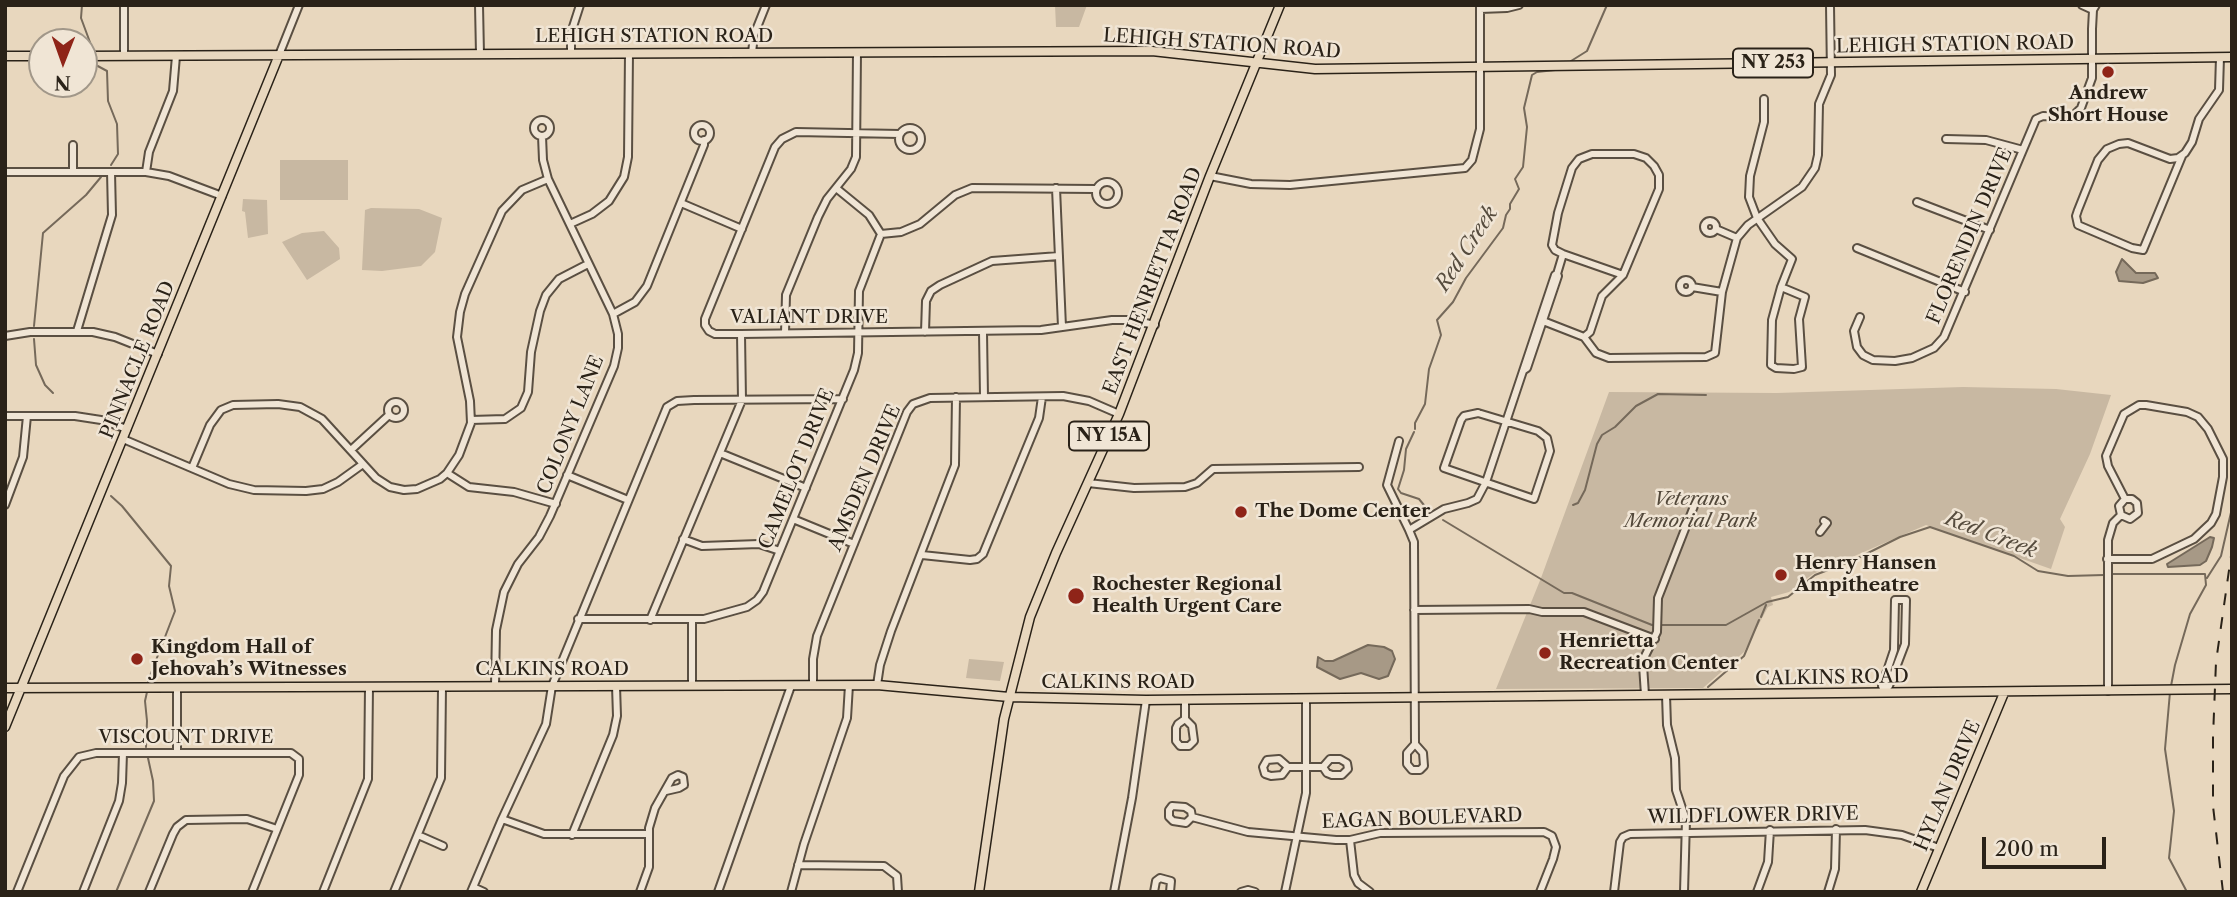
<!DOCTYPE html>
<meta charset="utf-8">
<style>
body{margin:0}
#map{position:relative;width:2237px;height:897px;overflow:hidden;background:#e8d7be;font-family:"Libre Caslon Text",serif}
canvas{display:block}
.frame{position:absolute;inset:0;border:7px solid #2a2218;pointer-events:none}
.north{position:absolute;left:28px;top:28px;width:70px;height:70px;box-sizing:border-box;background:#f0e5d5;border:2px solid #a19789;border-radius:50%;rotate:181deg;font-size:19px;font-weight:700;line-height:28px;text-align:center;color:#2a2218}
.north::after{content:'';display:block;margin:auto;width:24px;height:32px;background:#8f2418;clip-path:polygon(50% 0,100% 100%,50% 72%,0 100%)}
.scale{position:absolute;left:1982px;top:837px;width:124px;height:32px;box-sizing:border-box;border:4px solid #2a2218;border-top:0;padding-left:9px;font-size:21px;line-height:24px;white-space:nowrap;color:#2a2218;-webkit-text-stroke:5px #f0e5d5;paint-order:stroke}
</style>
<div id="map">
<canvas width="2237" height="897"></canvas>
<div class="frame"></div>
<div class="north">N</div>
<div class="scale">200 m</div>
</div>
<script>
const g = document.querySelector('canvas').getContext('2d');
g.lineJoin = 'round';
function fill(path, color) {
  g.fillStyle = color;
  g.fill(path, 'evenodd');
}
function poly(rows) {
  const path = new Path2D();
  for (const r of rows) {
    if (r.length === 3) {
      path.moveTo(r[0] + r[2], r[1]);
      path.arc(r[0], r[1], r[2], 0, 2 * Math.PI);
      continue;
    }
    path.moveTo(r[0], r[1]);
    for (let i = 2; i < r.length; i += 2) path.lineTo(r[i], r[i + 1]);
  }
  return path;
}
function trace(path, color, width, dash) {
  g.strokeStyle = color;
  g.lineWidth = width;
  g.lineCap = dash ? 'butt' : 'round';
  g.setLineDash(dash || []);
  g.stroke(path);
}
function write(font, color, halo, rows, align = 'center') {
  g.font = font + ' "Libre Caslon Text",serif';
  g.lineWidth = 5;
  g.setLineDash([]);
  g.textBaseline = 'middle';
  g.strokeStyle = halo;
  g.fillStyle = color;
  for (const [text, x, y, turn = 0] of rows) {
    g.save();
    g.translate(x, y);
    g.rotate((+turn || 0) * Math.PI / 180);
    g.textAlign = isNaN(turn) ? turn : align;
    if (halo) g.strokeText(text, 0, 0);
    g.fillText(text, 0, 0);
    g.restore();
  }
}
fill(poly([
 [1055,5,1087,5,1079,27,1056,27],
 [280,160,348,160,348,200,280,200],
 [243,199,267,200,268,234,248,238,245,212,242,211],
 [371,208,419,209,442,218,435,252,421,266,382,271,362,270,365,210],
 [324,231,339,248,340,259,307,280,282,242,302,233],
 [1963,387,2056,389,2111,395,2090,454,2060,519,2065,527,2051,569,1926,525,1813,574,1789,592,1771,597,1773,605,1768,607,1744,652,1703,688,1496,689,1541,578,1609,392,1777,393],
 [969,659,1004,662,1000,681,966,678]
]), '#c8b8a2');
const water = poly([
 [2122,259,2136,273,2155,273,2158,278,2143,283,2119,281,2116,272,2122,259],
 [2210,537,2214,538,2212,547,2206,561,2200,565,2168,567,2167,564,2210,537],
 [1368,645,1384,647,1392,651,1395,659,1388,676,1379,679,1361,673,1340,679,1317,667,1318,657,1325,661,1333,661,1368,645]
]);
fill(water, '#a79986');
trace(water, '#75695a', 2);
trace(poly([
 [82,5,81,18,91,45],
 [93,60,94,64,107,71,108,101,117,124,118,154,111,165],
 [1571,61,1587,51,1607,5],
 [34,326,43,233,86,195,101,177],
 [34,339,36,365,45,385,53,393],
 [1415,429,1415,423,1425,404,1429,369,1441,335,1437,320,1453,302,1466,278,1503,228,1506,215,1510,209,1510,204,1519,189,1515,179,1523,167,1527,127,1524,108,1532,75,1537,72,1564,69],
 [1414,432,1406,449,1404,470,1398,489,1401,493,1419,499,1428,510],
 [111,496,122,506,171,566,169,586,175,611,148,681],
 [1573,505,1578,503,1585,490,1597,444,1602,435,1615,427,1636,406,1658,394,1706,395],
 [1443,520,1564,593,1572,593,1652,625,1726,625,1767,602,1788,597,1815,575,1854,560,1900,537,1930,527,2014,556,2038,571,2068,576,2104,575],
 [2110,574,2205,574,2206,585,2190,614,2175,665,2171,686],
 [2207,578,2221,556,2232,508],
 [1761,617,1766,605],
 [1708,687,1744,656,1759,620],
 [2170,692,2165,749,2174,811,2169,858,2187,892],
 [146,747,147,721,145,701,147,692],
 [116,892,154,801,153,781,148,758]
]), '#75695a', 2);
const minor = poly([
 [124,5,124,56],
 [479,5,480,54],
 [2082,5,2093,10],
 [1480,9,1507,8,1519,5],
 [752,53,754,35,766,5],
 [571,54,571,33,580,5],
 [279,55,299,5],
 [1764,99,1764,122,1750,176,1749,197,1757,218,1775,244,1792,259,1781,287],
 [542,128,8],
 [702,133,8],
 [910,139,11],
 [900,134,796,132,782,139,775,147,705,319,705,325,709,331,715,334,741,334,1041,330,1112,320,1131,320,1155,325],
 [1946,139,1986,140,2023,150],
 [2182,156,2143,250,2132,248,2078,225,2076,216,2078,210,2098,160,2107,149,2119,144,2128,143,2170,159,2178,158,2185,153,2192,142,2199,119,2219,90,2220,57],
 [5,172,146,172,169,176,222,196],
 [73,172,73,145],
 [146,172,149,152,173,91,176,56],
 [1210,176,1251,184,1290,185,1465,168,1472,160,1480,129,1480,5],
 [1107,193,11],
 [836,188,869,215,881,234],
 [1056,188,1062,327],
 [1917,202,1990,230],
 [681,203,742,229],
 [1710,227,6],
 [570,224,592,214,609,201,624,177,628,157,629,53],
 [1716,229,1737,238],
 [881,234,901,232,920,224,955,195,972,188,1096,189],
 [1857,248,1965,292],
 [1557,274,1563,254],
 [1686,286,6],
 [1692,287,1722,292],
 [1781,287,1805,297,1799,319,1802,367,1794,369,1776,368,1771,365,1772,320,1781,287],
 [613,314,635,302,647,286,704,145,704,140],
 [1860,317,1854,331,1857,347,1863,355,1873,360,1895,361,1912,358,1934,348,1944,337,2036,119,2043,116,2072,117,2081,108,2092,78,2092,29,2093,10,2096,5],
 [1543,321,1584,337],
 [77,331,112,215,111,172],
 [925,332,926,301,931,291,940,285,992,261,1059,256],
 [983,332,984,397],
 [785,333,786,295,818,217,827,199,851,169,856,157,857,52],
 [5,336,30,332,93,332,115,337,158,354],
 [1584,337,1596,353,1609,358,1706,357,1715,353,1722,292,1737,238,1748,225,1802,187,1815,168,1818,155,1819,104,1831,75,1830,5],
 [1584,337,1590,332,1602,296,1623,275,1659,189,1659,175,1654,166,1646,158,1634,154,1592,154,1579,159,1572,168,1558,213,1552,245,1555,250,1563,254,1623,275],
 [396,410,8],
 [1478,413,1538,431,1547,438,1550,451,1534,499,1444,468,1461,420,1464,416,1478,413],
 [5,416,75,416,101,420,127,429],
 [471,420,505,419,521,408,528,392,531,352,540,311,546,295,559,279,588,264],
 [123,439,229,484,254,490,306,491,323,489,338,482,363,464],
 [1399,441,1387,485,1409,530,1444,509,1468,503,1477,499,1486,482,1555,275,1557,274,1558,276,1527,368,1524,370],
 [351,450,389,415],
 [720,453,806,488],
 [192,468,210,425,221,410,233,405,278,404,300,407,322,419,376,478,390,487,404,490,417,489,440,479,447,473,459,455,471,423,470,401,457,337,460,312,465,294,502,211,522,190,548,179],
 [447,473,469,487,514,492,556,504],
 [567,475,628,500],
 [1088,483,1134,488,1185,487,1197,483,1213,469,1359,467],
 [5,505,23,457,27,416],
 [2121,515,2130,519,2138,513,2137,503,2132,499,2125,499],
 [2121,515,2119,506,2125,499],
 [793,519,854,544],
 [1409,530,1414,542,1415,744,1407,753,1407,764,1412,770,1420,770,1424,766,1423,753,1415,744],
 [1820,532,1827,523,1824,521],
 [683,539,702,546,759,544,780,551],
 [922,555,970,560,977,559,983,554,1039,418,1042,397],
 [2107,559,2152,559,2194,539,2211,523,2216,514,2223,477,2223,459,2208,429,2198,417,2187,412,2146,405,2139,405,2124,414,2106,456,2108,466,2125,499],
 [1414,610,1529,609,1542,612,1584,612,1655,639],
 [578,619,704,619,747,607,757,600,763,592,854,370,858,353,859,291,881,234],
 [650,620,742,400,741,334],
 [692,620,692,685],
 [813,685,813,659,817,636,907,412,913,404,930,398,1063,396,1089,401,1119,414],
 [877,685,880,665,891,631,955,465,956,397],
 [495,686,496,630,504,592,518,564,539,537,550,516,614,366,618,348,618,334,613,314,548,179,543,160,542,136],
 [2108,691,2108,540,2113,523,2121,515],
 [1885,693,1882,686,1894,650,1895,600,1906,600,1905,644,1889,686,1885,689],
 [1645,695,1643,665,1645,656,1657,632,1658,598,1694,506],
 [1666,695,1667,725,1675,758,1676,790,1686,820,1684,892],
 [1185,700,1185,719,1178,724,1176,728,1176,741,1180,746,1189,746,1194,741,1192,726,1185,719],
 [177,752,177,687],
 [1288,767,1282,775,1271,776,1265,774,1263,767,1267,760,1279,759,1288,767,1323,767,1327,773,1332,775,1342,775,1348,769,1347,763,1340,759,1330,759,1323,767],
 [1192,817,1186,823,1173,821,1169,817,1169,810,1172,806,1185,807,1191,811,1192,817,1248,832,1336,840,1350,840,1380,833,1544,832,1552,836,1556,847,1553,859,1540,892],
 [502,819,544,834,649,834],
 [418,835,443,846],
 [572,835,613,735,617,716,616,686],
 [1350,840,1354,875,1358,883,1370,892],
 [798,865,884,866,897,876,898,892],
 [473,887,484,892],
 [17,892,64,776,79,757,96,753,291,753,299,759,299,775,252,892],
 [83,892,119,801,122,783,123,753],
 [149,892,173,834,177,827,186,820,247,819,277,829],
 [323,892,368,779,369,687],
 [394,892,441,778,442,687],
 [471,892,502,819,546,724,552,686,667,407,677,401,694,400,843,399],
 [640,892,649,867,649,828,655,808,672,778,678,775,683,777,684,785,679,788,666,791],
 [718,892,791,686],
 [791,892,804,844,847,718,849,685],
 [1114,892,1132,798,1146,700],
 [1154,892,1156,881,1160,878,1171,881,1170,892],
 [1241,892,1248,890,1255,892],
 [1285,892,1306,793,1306,699],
 [1614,892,1620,842,1623,837,1630,834,1865,830,1902,835,1939,848],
 [1757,892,1768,862,1770,830],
 [1828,892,1835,869,1836,829]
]);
const major = poly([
 [5,56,42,56],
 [84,56,1152,51,1315,69,2232,57],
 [5,688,877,685,1009,697,1146,700,2232,689],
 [5,727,279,55],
 [979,892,1004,719,1030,617,1056,553,1119,414,1210,176,1280,5],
 [1921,892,2004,693]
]);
trace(minor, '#5a4f42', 10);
trace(major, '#2a2218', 11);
trace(minor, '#f0e5d5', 6);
trace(major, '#e8d7be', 8);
trace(poly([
 [2223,892,2213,806,2213,737,2216,662,2232,549]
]), '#2a2218', 2, [12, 12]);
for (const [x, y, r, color] of [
 [2108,72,7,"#8f2418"],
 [1241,512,7,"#8f2418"],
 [1781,575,7,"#8f2418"],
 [1076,596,9,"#8f2418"],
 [1545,653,7,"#8f2418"],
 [137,659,7,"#8f2418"]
]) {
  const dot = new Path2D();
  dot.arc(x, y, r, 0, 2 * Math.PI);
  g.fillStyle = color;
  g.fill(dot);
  trace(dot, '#f0e5d5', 2.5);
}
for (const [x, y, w] of [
 [1773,63,80],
 [1109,436,80]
]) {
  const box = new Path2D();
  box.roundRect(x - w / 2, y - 14.5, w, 29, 5);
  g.fillStyle = '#f0e5d5';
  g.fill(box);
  trace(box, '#2a2218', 2);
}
write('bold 18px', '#2a2218', null, [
 ["NY 253",1773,63],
 ["NY 15A",1109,436]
]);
write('19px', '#2a2218', '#f0e5d5', [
 ["LEHIGH STATION ROAD",654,37],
 ["LEHIGH STATION ROAD",1222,44,4],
 ["LEHIGH STATION ROAD",1955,45,-1],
 ["FLORENDIN DRIVE",1970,236,-67],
 ["EAST HENRIETTA ROAD",1153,281,-69],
 ["VALIANT DRIVE",809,318],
 ["PINNACLE ROAD",138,360,-68],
 ["COLONY LANE",571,425,-68],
 ["CAMELOT DRIVE",797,469,-68],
 ["AMSDEN DRIVE",865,478,-67],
 ["CALKINS ROAD",552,670],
 ["CALKINS ROAD",1832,678,-1],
 ["CALKINS ROAD",1118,683],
 ["VISCOUNT DRIVE",186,738],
 ["HYLAN DRIVE",1948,786,-67],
 ["WILDFLOWER DRIVE",1753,816,-1],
 ["EAGAN BOULEVARD",1422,819,-2]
]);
write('bold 19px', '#2a2218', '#f0e5d5', [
 ["Andrew",2108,94,"center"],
 ["Short House",2108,116,"center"],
 ["The Dome Center",1255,512],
 ["Henry Hansen",1795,564],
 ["Ampitheatre",1795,586],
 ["Rochester Regional",1092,585],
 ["Health Urgent Care",1092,607],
 ["Henrietta",1559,642],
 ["Recreation Center",1559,664],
 ["Kingdom Hall of",151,648],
 ["Jehovah’s Witnesses",151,670]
], 'left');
write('italic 19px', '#52483a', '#f0e5d5', [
 ["Veterans",1691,500],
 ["Memorial Park",1691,522]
]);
write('italic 21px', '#564c3e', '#f0e5d5', [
 ["Red Creek",1467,249,-57],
 ["Red Creek",1991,535,21]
]);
</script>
